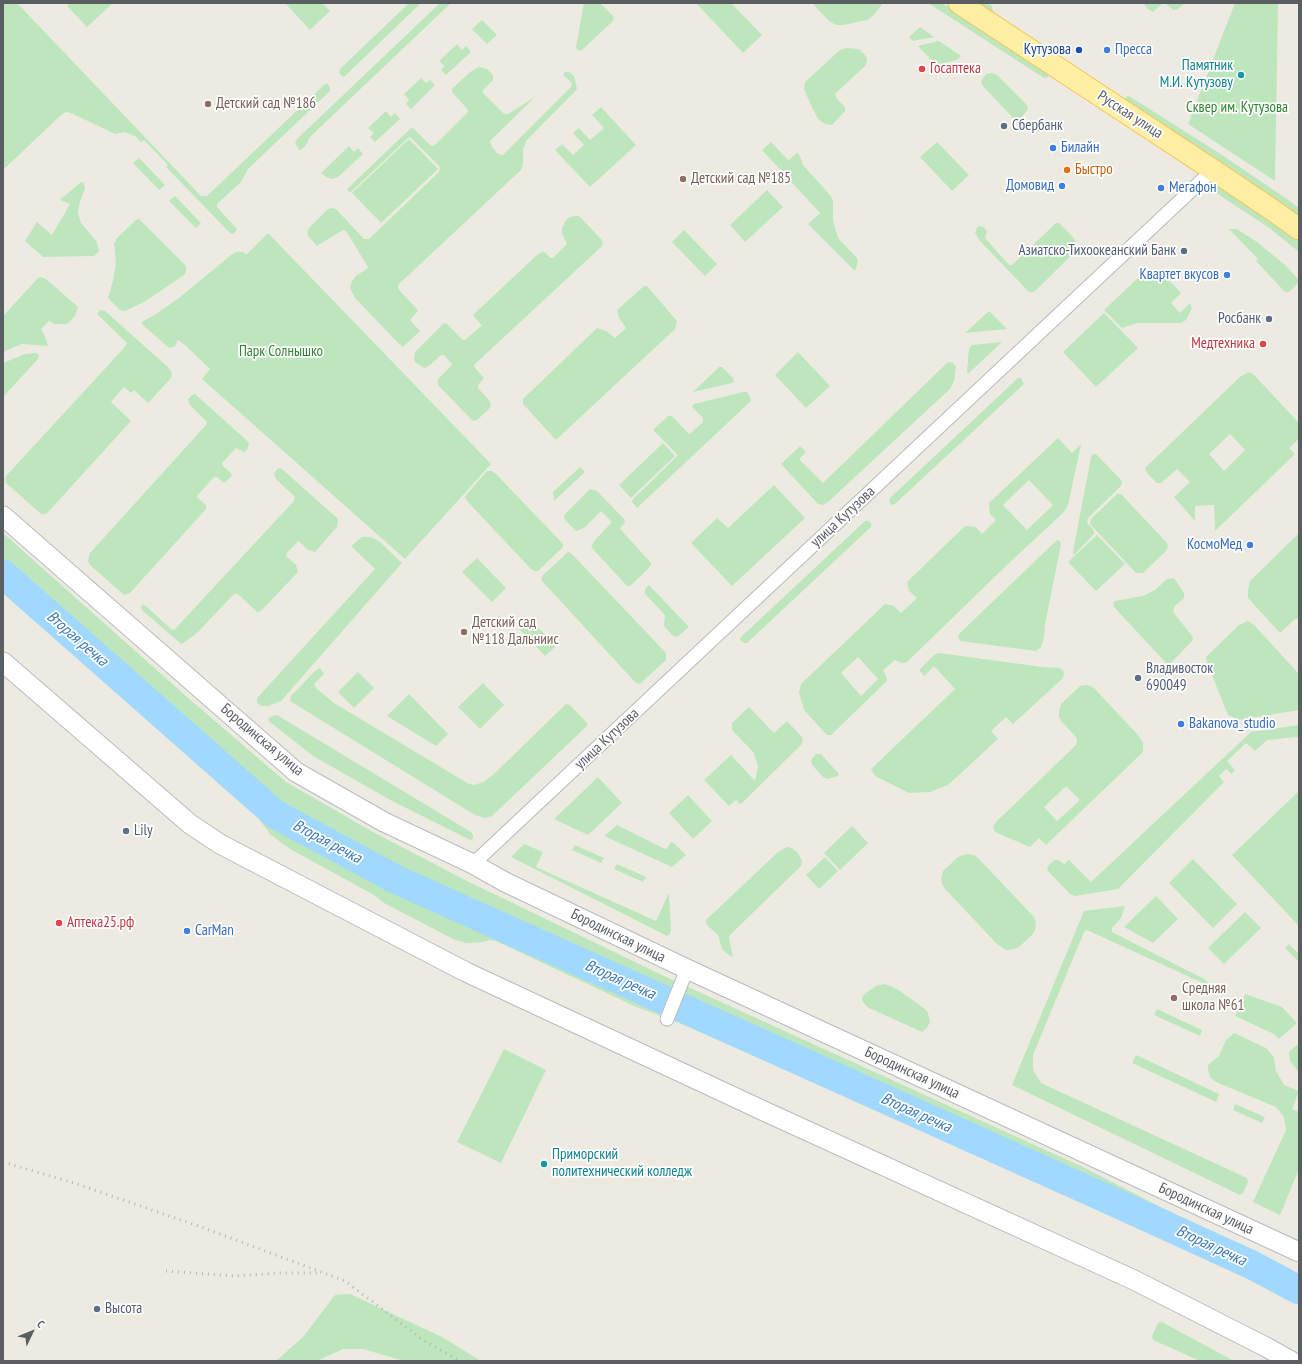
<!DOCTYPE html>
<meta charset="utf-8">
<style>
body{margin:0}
#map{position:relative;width:1302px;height:1364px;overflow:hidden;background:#edebe1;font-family:"PT Sans Narrow",sans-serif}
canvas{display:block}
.frame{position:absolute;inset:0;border:4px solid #5a5e63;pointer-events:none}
.north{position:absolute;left:12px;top:1312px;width:40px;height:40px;-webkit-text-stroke:3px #fff;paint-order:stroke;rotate:47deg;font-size:11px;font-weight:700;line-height:16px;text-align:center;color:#5a5e63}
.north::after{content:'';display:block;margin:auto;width:14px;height:18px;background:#5a5e63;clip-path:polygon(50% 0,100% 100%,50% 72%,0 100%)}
</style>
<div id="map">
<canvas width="1302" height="1364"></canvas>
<div class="frame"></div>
<div class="north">С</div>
</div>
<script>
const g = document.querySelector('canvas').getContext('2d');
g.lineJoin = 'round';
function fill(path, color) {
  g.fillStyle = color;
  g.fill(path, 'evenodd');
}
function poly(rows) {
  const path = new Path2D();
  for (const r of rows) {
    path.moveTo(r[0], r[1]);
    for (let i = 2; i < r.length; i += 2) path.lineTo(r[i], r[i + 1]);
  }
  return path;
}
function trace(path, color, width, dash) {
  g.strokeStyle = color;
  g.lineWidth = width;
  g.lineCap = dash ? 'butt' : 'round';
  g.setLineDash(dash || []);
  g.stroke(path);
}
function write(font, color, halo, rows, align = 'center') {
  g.font = font + ' "PT Sans Narrow",sans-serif';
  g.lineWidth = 3.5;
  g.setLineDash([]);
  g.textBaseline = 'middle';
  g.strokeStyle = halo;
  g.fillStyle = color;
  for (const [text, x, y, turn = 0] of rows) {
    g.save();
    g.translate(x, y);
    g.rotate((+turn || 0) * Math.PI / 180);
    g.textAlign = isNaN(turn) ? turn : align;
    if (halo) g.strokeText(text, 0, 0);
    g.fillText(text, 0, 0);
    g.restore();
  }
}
fill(poly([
 [3,3,18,4,201,196,207,196,325,84,328,84,330,88,330,91,248,169,241,182,217,204,217,207,237,229,236,231,233,234,230,233,166,167,168,165,144,140,141,142,135,136,124,132,115,134,71,113,66,112,60,116,3,170],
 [70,3,113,3,87,27,67,6],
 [285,3,322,3,330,11,310,30],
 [409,3,421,3,345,76,343,77,339,73,340,69],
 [440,3,451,3,310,137,306,145,301,150,299,150,295,143,297,139],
 [584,3,600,3,614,17,612,22,582,50,578,51,576,47],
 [696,3,731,3,762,35,743,53],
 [812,3,883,3,873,16,867,20,844,25,836,25,829,21],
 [928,3,942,3,992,35,1049,74,1048,77,1044,78],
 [973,3,988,3,992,6,993,11,991,13],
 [1143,3,1185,3,1178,9,1173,10,1166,4,1162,4,1153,12,1148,9],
 [1235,3,1278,3,1275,181,1188,124],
 [482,20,497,35,487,44,472,29],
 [920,27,934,37,913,41,909,37],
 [938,41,939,41,961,56,957,60,936,65,918,46],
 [457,44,462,50,466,46,471,52,446,75,441,70,445,66,439,61],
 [846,48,859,49,865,55,867,59,866,65,835,94,837,99,845,107,845,111,832,125,825,124,818,119,810,103,804,89,805,82,840,50],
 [479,67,487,69,493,75,493,80,483,90,483,93,504,114,508,114,535,97,490,141,492,147,498,154,503,155,571,87,572,83,563,75,565,72,569,72,574,76,577,89,527,140,523,149,523,165,521,170,400,283,398,286,399,290,418,310,418,311,410,320,420,331,403,347,399,344,355,298,350,288,352,281,357,275,367,269,368,267,346,231,343,230,317,246,309,237,307,233,309,228,328,209,332,208,336,209,364,239,369,239,439,172,440,168,438,165,411,138,409,137,351,192,348,191,347,189,411,128,414,129,431,146,435,145,467,113,468,110,452,92,452,89,470,72],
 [992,73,997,75,1026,104,1028,109,1026,112,1018,121,1015,120,982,85,981,81,986,74],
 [421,78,426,83,430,80,435,85,411,109,406,104,409,100,404,94],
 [1127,96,1129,96,1219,153,1284,197,1299,208,1299,218,1124,100],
 [601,107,636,145,590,187,555,150,562,144,573,155,584,145,573,133,579,128,590,140,604,128,592,115],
 [386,111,391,117,395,113,400,119,375,142,370,137,374,133,368,128],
 [409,139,438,169,381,223,352,193],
 [771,142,787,159,789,160,797,153,799,154,803,165,830,195,833,200,833,221,838,238,857,258,858,262,855,271,808,224,820,213,762,150],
 [937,142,969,175,952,191,920,157],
 [349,146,354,152,358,148,363,154,338,177,333,179,326,177,321,173],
 [139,158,165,185,159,190,133,163],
 [81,182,84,183,85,188,79,205,78,213,81,223,97,242,99,251,94,256,43,257,25,241,37,222,52,235,70,204,60,200],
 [1214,184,1217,184,1272,221,1299,242,1299,252,1268,227,1213,191,1212,189],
 [767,190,783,207,745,242,730,225],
 [175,196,201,223,196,228,169,201],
 [575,216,579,216,601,239,603,243,601,247,474,365,475,368,484,378,478,385,478,388,489,400,491,405,489,409,477,420,473,421,438,385,438,379,452,365,451,363,444,355,441,355,430,365,425,368,422,367,414,361,415,352,444,323,447,324,463,340,465,340,480,327,482,326,473,315,538,254,543,252,546,253,550,258,553,258,567,244,562,233,562,228,566,220,570,217],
 [138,218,186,266,186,272,184,275,144,302,125,311,120,310,108,298,113,281,116,262,114,243,118,237],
 [1056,223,1059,223,1072,236,1075,240,1077,247,1076,251,1034,292,1029,292,980,241,975,233,977,228,979,226,984,227,987,231,985,238,1009,265,1012,265],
 [1229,229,1237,229,1257,242,1285,265,1298,279,1298,283,1289,292,1285,292,1256,261,1258,259],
 [684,230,717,264,705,276,672,242],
 [268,233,491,464,405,559,202,379,210,369,185,345,178,340,175,346,169,348,143,325,142,322,145,320,153,316,179,298,231,255,236,252,244,252,246,255],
 [1158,274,1165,276,1181,293,1171,303,1180,313,1190,303,1192,308,1186,320,1181,323,1137,323,1122,328,1104,310,1139,277],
 [41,277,46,279,78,307,75,316,67,324,55,324,49,321,41,329,45,336,48,346,22,344,3,352,3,316,38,278],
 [644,286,647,286,677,321,675,329,557,439,555,439,523,404,523,399,597,328,606,331,615,338,626,328,619,318,617,310],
 [100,310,105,311,168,367,172,373,171,378,148,403,134,390,131,393,124,387,111,402,131,421,50,510,46,514,41,514,5,482,6,476,123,349,127,343,97,314],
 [989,311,1007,329,965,333],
 [1104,313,1138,348,1096,387,1063,352],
 [1002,342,970,372,968,374,967,372,969,348,972,345],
 [798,352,830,386,806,408,775,375],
 [36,353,39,355,38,359,3,397,3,363,25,354],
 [948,362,953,363,956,367,954,381,950,389,828,502,823,505,818,504,781,464,800,446,806,452,799,459,823,483],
 [719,367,722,367,733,378,734,381,732,383,693,392],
 [1250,372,1255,376,1299,423,1299,439,1289,448,1294,453,1293,456,1215,531,1214,505,1195,506,1195,521,1174,497,1190,482,1177,469,1161,483,1157,483,1147,473,1145,468,1241,376],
 [1230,434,1245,450,1224,471,1209,454],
 [1018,378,1021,378,1024,384,895,504,892,505,889,502,890,498],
 [743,392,747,392,750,397,751,401,637,508,632,502,633,499,677,456,677,454,654,431,654,429,668,416,672,416,689,434,691,433,703,422,703,418,692,407,694,404],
 [195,394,244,438,249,443,248,448,244,452,236,448,222,463,223,466,232,474,231,477,224,483,217,477,214,477,197,496,198,498,206,505,206,509,130,593,124,595,90,565,88,561,90,553,206,425,207,422,189,404,188,399,191,396],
 [1058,438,1072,453,1081,444,1068,505,1064,512,1008,564,906,663,901,663,895,660,883,670,887,678,886,682,831,735,827,735,804,710,799,693,801,684,885,604,894,606,901,613,917,598,909,591,907,582,965,526,976,527,982,534,996,520,990,514,989,503],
 [1029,480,1053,505,1027,530,1003,505],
 [858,657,878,679,861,696,841,673],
 [663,443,675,456,631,498,619,485],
 [1095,454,1097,455,1122,481,1122,483,1121,486,1089,517,1087,522,1094,531,1094,534,1074,555,1073,552,1091,457,1092,455],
 [580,467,585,472,554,501,553,492],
 [278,468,282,469,338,519,337,527,315,552,308,550,300,542,298,541,287,553,286,556,296,565,298,572,261,611,257,612,239,595,235,593,197,633,182,644,180,643,142,610,141,606,144,605,147,607,171,629,173,630,175,629,293,502,295,498,294,496,276,479,274,474],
 [487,471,492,471,496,474,563,544,563,547,538,571,535,571,531,569,467,501,465,497,467,494],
 [774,485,805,518,732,586,691,543,717,518,728,528],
 [590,489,597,491,624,519,625,523,620,528,622,531,651,563,651,565,645,572,630,586,627,586,591,547,595,540,612,522,601,511,584,528,576,531,565,520,564,517,565,514],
 [1117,494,1121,494,1167,543,1168,546,1166,551,1143,573,1136,573,1090,524,1091,519],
 [865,521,868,521,871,523,871,527,747,643,744,643,740,640,741,637],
 [3,533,187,697,286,782,373,832,467,881,664,976,1085,1168,1180,1217,1299,1274,1299,1300,1253,1275,1170,1242,1159,1234,1080,1202,1070,1194,677,1022,634,1006,496,941,489,940,483,942,466,943,453,939,384,903,374,895,290,849,271,835,255,814,228,792,3,590],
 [1299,533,1299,619,1295,619,1280,633,1248,598,1248,590,1250,581],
 [1097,535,1125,564,1096,591,1068,562],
 [362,537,371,537,380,542,402,563,281,701,268,706,261,706,257,703,257,698,375,569,351,546],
 [1057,540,1060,541,1061,544,1045,624,1044,637,1041,647,1036,651,960,641,958,636,960,633],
 [568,552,571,553,666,653,666,660,641,683,638,684,634,681,542,581,541,579,543,575],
 [477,558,506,588,492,602,462,572],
 [1174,578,1184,593,1184,598,1174,607,1173,612,1193,637,1192,641,1171,663,1166,663,1114,607,1113,603,1115,601,1143,596,1155,590,1167,579],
 [649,585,689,627,677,637,673,636,664,626,665,615,645,594,645,589],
 [530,619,556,646,545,656,519,629],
 [1248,621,1254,625,1299,674,1299,710,1240,720,1234,718,1228,715,1207,663,1206,657,1239,625],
 [939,653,1043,667,1059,668,1063,670,1064,674,1062,679,1013,724,1006,717,991,731,998,739,948,785,930,792,909,793,875,776,871,769,955,689,934,666,924,676,919,670,934,655],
 [320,668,324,674,314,684,316,688,334,703,469,784,475,785,485,781,495,773,566,704,570,705,587,723,587,726,492,816,485,818,475,815,290,701,291,696,315,671],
 [358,672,374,688,354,708,338,692],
 [483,683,504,705,480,729,458,707],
 [1086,685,1093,687,1138,735,1143,743,1143,752,1046,845,1039,838,1030,847,995,832,993,827,996,822,1076,745,1077,741,1076,737,1062,722,1059,717,1059,712,1061,704,1080,686],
 [1066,786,1079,799,1079,801,1057,821,1044,807],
 [409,694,448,734,436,746,387,716],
 [749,707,774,733,787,721,803,738,802,744,741,804,738,803,737,799,729,806,704,780,731,755,755,781,758,767,754,753,732,730,732,723],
 [277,715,471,832,473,835,473,839,470,840,392,801,313,756,270,722,268,719,272,716],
 [1299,725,1299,738,1297,737,1267,740,1255,751,1246,743,1227,761,1235,770,1232,774,1226,769,1219,776,1224,782,1118,889,1075,896,1070,894,1047,870,1048,866,1054,860,1058,860,1064,864,1069,860,1091,882,1251,732],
 [816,754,821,754,839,774,838,776,828,779,823,777,812,765,811,760],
 [598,777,622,803,588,835,554,819],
 [1299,791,1299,926,1232,855],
 [688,795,712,821,693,839,669,813],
 [617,825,665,849,667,848,671,842,674,843,686,855,672,867,604,836],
 [852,826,868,843,840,870,824,853],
 [524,844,543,852,536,867,656,921,669,893,671,930,670,934,667,936,511,857],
 [575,845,604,858,601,863,572,850],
 [787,847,792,848,798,853,802,861,801,866,729,936,729,939,733,957,730,956,722,949,718,935,708,926,706,923,706,920,778,852],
 [966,854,974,855,978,858,1034,917,1036,922,1035,930,1032,935,1019,947,1014,949,1006,950,997,944,945,889,942,884,941,879,943,871,958,857],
 [825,857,838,871,819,889,806,875],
 [1193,859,1237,904,1213,928,1169,883],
 [617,864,646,877,643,882,614,869],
 [1156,896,1178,919,1153,943,1124,927],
 [1125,906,1121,918,1112,928,1112,932,1204,979,1208,982,1207,985,1087,930,1084,932,1033,1055,1033,1070,1041,1083,1247,1178,1248,1182,1243,1193,1240,1195,1012,1085,1084,911],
 [1245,912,1261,928,1224,964,1208,948],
 [1289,944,1299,954,1299,962,1285,948],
 [885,984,897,989,925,1009,928,1013,930,1022,927,1028,922,1032,867,1007,862,1000,863,996,867,992,876,986],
 [1245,994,1282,1007,1297,1023,1279,1039,1274,1034,1235,1016],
 [1157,1009,1202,1030,1200,1036,1154,1015],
 [1234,1033,1266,1048,1274,1057,1276,1071,1284,1085,1299,1091,1292,1109,1299,1112,1299,1169,1280,1215,1253,1202,1286,1130,1284,1117,1276,1107,1216,1082,1210,1077,1208,1070,1208,1065,1219,1056,1226,1040],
 [1299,1043,1299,1071,1297,1070,1290,1061,1289,1052],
 [504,1049,546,1070,501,1163,457,1142],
 [1136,1055,1219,1094,1216,1102,1132,1063],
 [1235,1104,1265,1117,1262,1123,1233,1110],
 [350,1294,442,1337,481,1361,404,1361,363,1349,343,1349,317,1361,276,1361,303,1337,335,1295],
 [1162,1322,1234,1361,1200,1361,1153,1340,1152,1336,1158,1323]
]), '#bee6bd');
trace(poly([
 [3,574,275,814,395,879,1114,1202,1252,1265,1299,1290]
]), '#a0d8ff', 29);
const street = poly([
 [473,864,1213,170],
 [667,1019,687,969]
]);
const secondary = poly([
 [3,516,296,772,384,822,473,864,505,882,687,969,1299,1252],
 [3,662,190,824,220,844,466,972,766,1112,1134,1280,1266,1347,1291,1361]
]);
const primary = poly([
 [959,3,1213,170,1271,209,1299,229]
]);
trace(street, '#b7babf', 15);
trace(secondary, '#b7bbc1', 21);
trace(primary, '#f5c453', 23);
trace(street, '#fff', 13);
trace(secondary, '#fff', 19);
trace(primary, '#ffefa5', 21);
trace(poly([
 [3,1162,74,1183,204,1228,345,1281,426,1342,460,1361],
 [166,1271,234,1276,280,1273,320,1273]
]), '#b3b4b4', 3, [1, 5]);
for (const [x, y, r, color] of [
 [1079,50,4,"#1a4fb4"],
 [1107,50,4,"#3f7fe0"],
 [922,69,4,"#e0444e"],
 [1241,75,4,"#0f9aa8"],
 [208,104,4,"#8d6e63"],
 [1004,126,4,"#5c6f8a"],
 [1053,148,4,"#3f7fe0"],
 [1067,170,4,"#e8710a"],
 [683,179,4,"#8d6e63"],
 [1062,186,4,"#3f7fe0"],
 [1161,188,4,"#3f7fe0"],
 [1184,251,4,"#5c6f8a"],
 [1227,275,4,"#3f7fe0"],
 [1269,319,4,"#5c6f8a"],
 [1263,344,4,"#e0444e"],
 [1250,545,4,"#3f7fe0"],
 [464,632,4,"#8d6e63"],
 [1138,678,4,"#5c6f8a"],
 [1181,724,4,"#3f7fe0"],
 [126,831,4,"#5c6f8a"],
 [59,923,4,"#e0444e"],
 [187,931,4,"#3f7fe0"],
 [1174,998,4,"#8d6e63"],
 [544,1164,4,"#0f9aa8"],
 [97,1309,4,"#5c6f8a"]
]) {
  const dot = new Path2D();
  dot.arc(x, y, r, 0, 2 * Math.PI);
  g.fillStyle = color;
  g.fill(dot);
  trace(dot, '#fff', 1.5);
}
write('15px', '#164399', '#fff', [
 ["Кутузова",1071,50]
], 'right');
write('15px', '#366cbe', '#fff', [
 ["Пресса",1115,50],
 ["Билайн",1061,148],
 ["Домовид",1054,186,"right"],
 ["Мегафон",1169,188],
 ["Квартет вкусов",1219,275,"right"],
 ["КосмоМед",1242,545,"right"],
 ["Bakanova_studio",1189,724],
 ["CarMan",195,931]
], 'left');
write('15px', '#0d838f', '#fff', [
 ["Памятник",1233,66],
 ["М.И. Кутузову",1233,83],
 ["Приморский",552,1155,"left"],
 ["политехнический колледж",552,1172,"left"]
], 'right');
write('15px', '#be3a42', '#fff', [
 ["Госаптека",930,69],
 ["Медтехника",1255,344,"right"],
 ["Аптека25.рф",67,923]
], 'left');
write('15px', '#785e54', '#fff', [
 ["Детский сад №186",216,104],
 ["Детский сад №185",691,179],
 ["Детский сад",472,623],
 ["№118 Дальниис",472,640],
 ["Средняя",1182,989],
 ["школа №61",1182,1006]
], 'left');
write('15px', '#318333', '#fff', [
 ["Cквер им. Кутузова",1237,108],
 ["Парк Солнышко",281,352]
]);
write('15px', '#5a5e63', '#fff', [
 ["Русская улица",1130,115,33],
 ["улица Кутузова",843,517,-43],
 ["улица Кутузова",607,739,-43],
 ["Бородинская улица",262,740,40],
 ["Бородинская улица",618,936,26],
 ["Бородинская улица",912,1073,25],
 ["Бородинская улица",1206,1209,25]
]);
write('15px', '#4e5e75', '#fff', [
 ["Сбербанк",1012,126],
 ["Азиатско-Тихоокеанский Банк",1176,251,"right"],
 ["Росбанк",1261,319,"right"],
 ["Владивосток",1146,669],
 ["690049",1146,686],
 ["Lily",134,831],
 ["Высота",105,1309]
], 'left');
write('15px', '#c56008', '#fff', [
 ["Быстро",1075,170]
], 'left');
write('italic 16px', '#3a78b4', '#fff', [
 ["Вторая речка",77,639,41],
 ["Вторая речка",327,842,28],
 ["Вторая речка",620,980,24],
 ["Вторая речка",916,1113,24],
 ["Вторая речка",1211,1246,25]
]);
</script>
